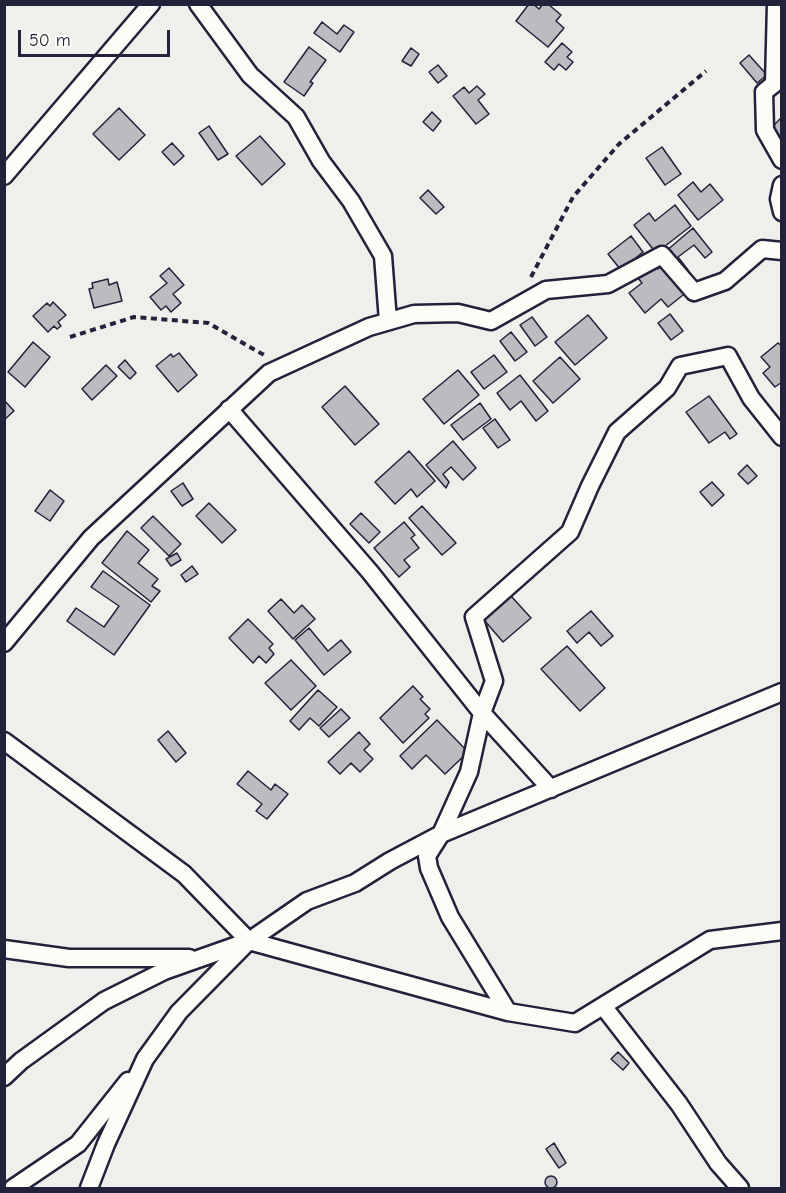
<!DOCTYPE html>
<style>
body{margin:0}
#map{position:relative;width:786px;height:1193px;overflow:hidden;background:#f0efec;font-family:"Comic Neue",sans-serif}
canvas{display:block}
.frame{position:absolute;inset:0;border:6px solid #22223b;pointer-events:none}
.scale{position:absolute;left:18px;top:30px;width:152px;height:27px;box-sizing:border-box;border:3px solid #22223b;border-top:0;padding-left:8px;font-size:18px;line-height:21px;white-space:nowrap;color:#22223b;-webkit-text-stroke:4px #fdfcf7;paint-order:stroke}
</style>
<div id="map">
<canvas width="786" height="1193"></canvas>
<div class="frame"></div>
<div class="scale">50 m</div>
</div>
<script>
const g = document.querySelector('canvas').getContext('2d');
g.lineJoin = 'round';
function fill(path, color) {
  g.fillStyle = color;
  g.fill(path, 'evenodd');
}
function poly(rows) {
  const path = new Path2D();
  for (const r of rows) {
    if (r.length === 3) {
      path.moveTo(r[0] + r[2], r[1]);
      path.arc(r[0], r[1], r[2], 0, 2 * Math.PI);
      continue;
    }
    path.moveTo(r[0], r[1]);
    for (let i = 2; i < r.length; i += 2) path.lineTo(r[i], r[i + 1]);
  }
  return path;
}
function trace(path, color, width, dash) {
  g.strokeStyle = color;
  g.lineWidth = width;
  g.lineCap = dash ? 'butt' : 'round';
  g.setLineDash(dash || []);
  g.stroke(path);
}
const building = poly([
 [529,4,533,4,539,9,543,4,548,4,561,15,556,21,564,28,548,47,516,21,529,4],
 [322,22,337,34,344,25,354,32,340,52,314,33,322,22],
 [562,43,572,52,567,57,573,62,566,70,559,64,554,70,545,62,562,43],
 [309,47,326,60,310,82,313,83,304,96,284,82,309,47],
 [411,48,419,54,411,66,402,61,411,48],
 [749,55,767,75,757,83,740,63,749,55],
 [438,65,447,76,438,83,429,72,438,65],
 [477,86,485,94,478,100,489,114,476,124,453,96,464,87,469,93,477,86],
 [119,108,145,135,119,160,93,134,119,108],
 [432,112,441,121,433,131,423,122,432,112],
 [782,117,782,138,771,128,782,117],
 [209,126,228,154,218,160,199,133,209,126],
 [260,136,285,164,262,185,236,156,260,136],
 [172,143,184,156,174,165,162,152,172,143],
 [662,147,681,174,665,185,646,158,662,147],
 [693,182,701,192,710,184,723,200,698,220,678,195,693,182],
 [428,190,444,207,436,214,420,198,428,190],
 [675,205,691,226,656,253,634,225,649,213,655,221,675,205],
 [693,228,712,252,705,258,694,245,678,257,688,270,684,274,665,252,693,228],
 [631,236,643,252,621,270,608,254,631,236],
 [665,263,688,291,668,307,661,299,645,313,629,293,642,283,638,278,654,264,658,269,665,263],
 [169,268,184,285,173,294,181,303,171,312,166,306,161,310,150,297,167,283,160,276,169,268],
 [108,279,109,285,117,282,122,301,94,308,89,289,93,288,92,283,108,279],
 [53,302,66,315,58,322,61,326,57,329,54,326,48,332,33,316,47,303,50,306,53,302],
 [670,314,683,331,671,340,658,323,670,314],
 [588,315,607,338,575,365,555,342,588,315],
 [532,317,547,337,535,346,520,325,532,317],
 [511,332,527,352,515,361,500,341,511,332],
 [33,342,50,357,25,387,8,372,33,342],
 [778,343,782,346,782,382,775,387,763,373,770,367,761,357,778,343],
 [179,353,197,375,178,392,156,366,171,354,173,357,179,353],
 [494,355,507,372,484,389,471,372,494,355],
 [560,357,580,379,553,403,533,381,560,357],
 [125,360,136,373,130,379,118,367,125,360],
 [106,365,117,376,92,400,82,389,106,365],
 [458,370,479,395,444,424,423,399,458,370],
 [520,375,548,411,536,421,521,401,510,410,497,393,520,375],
 [345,386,379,424,355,445,322,407,345,386],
 [709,396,737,434,730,439,725,432,709,443,686,412,709,396],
 [4,400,14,411,4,420,4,400],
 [480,403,491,419,463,440,451,425,480,403],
 [495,419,510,440,498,448,483,428,495,419],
 [453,441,476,468,463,480,451,467,443,474,449,482,446,488,426,465,453,441],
 [409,451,435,481,417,497,411,489,395,504,375,482,409,451],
 [747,465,757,476,748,484,738,474,747,465],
 [712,482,724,495,712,506,700,492,712,482],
 [183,483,193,499,182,506,171,491,183,483],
 [50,490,64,501,50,521,35,511,50,490],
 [209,503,236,530,222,543,196,516,209,503],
 [422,506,456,543,442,555,409,518,422,506],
 [361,513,380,532,369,543,350,524,361,513],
 [153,516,181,544,169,556,141,528,153,516],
 [404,522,415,535,411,538,419,548,404,560,410,567,399,577,374,548,404,522],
 [127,531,149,550,138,563,158,579,152,586,160,591,151,602,102,563,127,531],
 [177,553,181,560,171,566,166,559,177,553],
 [192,566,198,574,186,582,181,575,192,566],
 [103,571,150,605,114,655,67,621,76,608,104,627,119,606,91,587,103,571],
 [511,596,531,618,503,642,484,620,511,596],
 [281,599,294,613,302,605,315,619,293,639,268,611,281,599],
 [591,611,613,636,601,646,589,632,577,643,567,631,591,611],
 [248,619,273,644,269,648,274,654,266,663,259,656,253,663,229,638,248,619],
 [309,628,328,651,341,640,351,652,324,675,295,640,309,628],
 [567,646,605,688,580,711,541,669,567,646],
 [291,660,316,686,291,710,265,683,291,660],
 [413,686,423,697,420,699,430,709,425,714,429,718,403,743,380,718,413,686],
 [318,690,337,707,319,726,310,718,299,730,290,721,318,690],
 [341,709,350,718,329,737,320,728,341,709],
 [437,720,468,752,445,774,426,755,412,769,400,756,437,720],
 [168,731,186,753,176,762,158,740,168,731],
 [359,732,370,744,364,750,373,759,360,772,351,763,340,774,328,762,359,732],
 [248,771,271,790,275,784,288,794,267,819,256,811,262,804,237,784,248,771],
 [618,1052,629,1063,623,1070,611,1059,618,1052],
 [554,1143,566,1163,559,1168,546,1149,554,1143],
 [551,1182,6]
]);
fill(building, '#bcbcc0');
trace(building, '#22223b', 1.5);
const street = poly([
 [198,4,250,75,296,117,321,161,351,201,383,256,388,321],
 [776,4,774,84,764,92,765,130,782,160],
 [4,176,151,4],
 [782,185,779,199,782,212],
 [229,409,370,572,482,713,551,789],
 [4,643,91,538,269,373,369,327,414,314,458,313,491,321,546,290,608,284,662,255,694,292,725,281,762,249,782,251],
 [4,741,184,874,249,941,508,1012,575,1023,710,940,782,931],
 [4,949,69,958,189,958],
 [603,1006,679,1104,718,1163,740,1188],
 [508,1012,450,917,429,868,427,856,441,834,782,692],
 [4,1077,21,1061,104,1001,164,971,249,941,307,901,355,883,390,861,441,834,469,772,482,713,494,681,474,617,570,532,590,486,617,432,667,388,680,366,728,356,751,398,782,437],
 [13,1188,78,1144,128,1081],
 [89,1188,106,1144,145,1059,179,1012,245,945]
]);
trace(street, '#22223b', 21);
trace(poly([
 [531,277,573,197,619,144,706,71],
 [70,337,134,317,208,323,264,355]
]), '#22223b', 4, [6, 4.5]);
trace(street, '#fdfcf7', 16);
</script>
